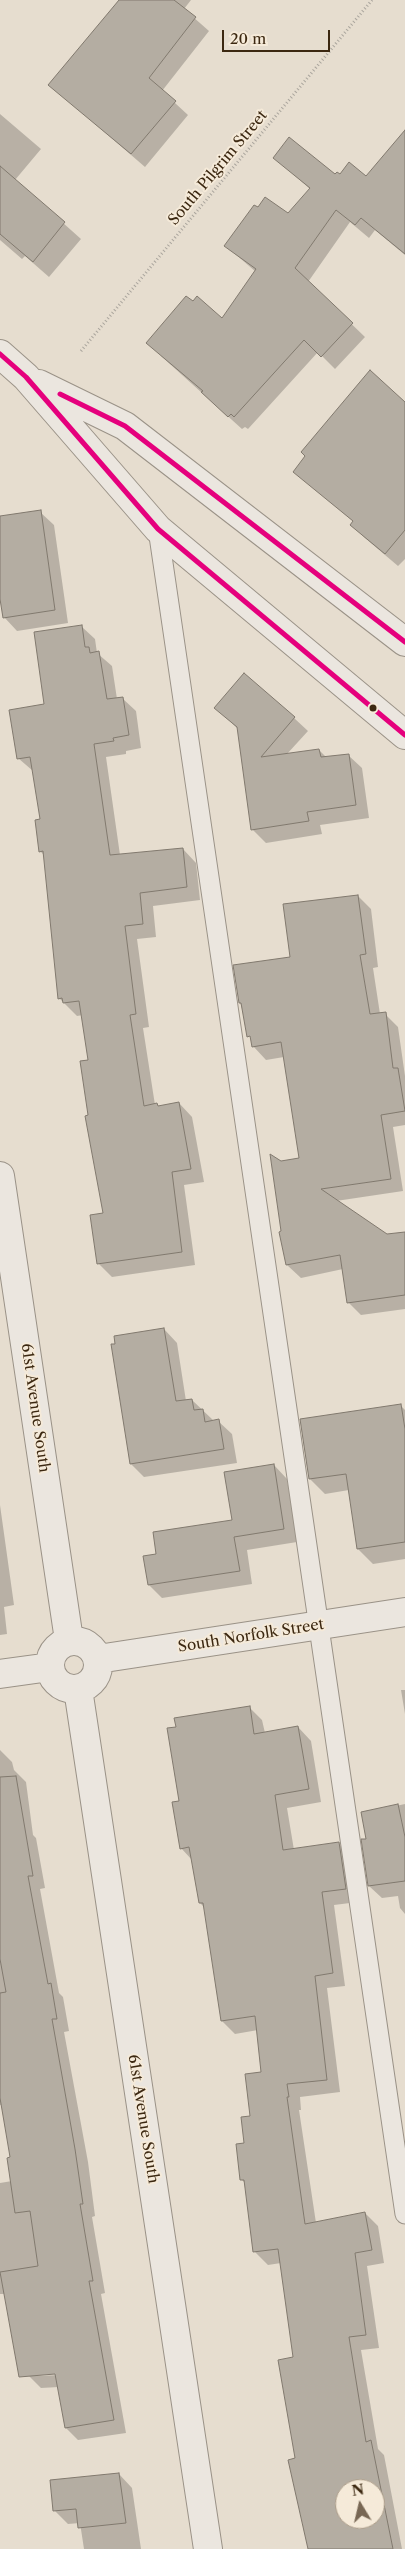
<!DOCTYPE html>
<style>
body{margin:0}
#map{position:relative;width:405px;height:2549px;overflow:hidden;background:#e6ddcf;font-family:"Libre Caslon Text",serif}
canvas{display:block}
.north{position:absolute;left:335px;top:2479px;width:50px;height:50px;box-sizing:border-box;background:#f5ead9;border:1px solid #ab9c89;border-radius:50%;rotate:351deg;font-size:14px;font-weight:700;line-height:20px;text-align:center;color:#3c2811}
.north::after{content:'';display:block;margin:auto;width:18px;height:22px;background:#786754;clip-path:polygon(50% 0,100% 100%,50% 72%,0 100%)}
.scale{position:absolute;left:222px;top:30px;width:108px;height:22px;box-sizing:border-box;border:2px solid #3c2811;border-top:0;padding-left:6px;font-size:15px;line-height:18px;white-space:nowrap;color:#3c2811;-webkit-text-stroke:4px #f5ead9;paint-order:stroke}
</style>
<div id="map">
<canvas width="405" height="2549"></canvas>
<div class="north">N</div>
<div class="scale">20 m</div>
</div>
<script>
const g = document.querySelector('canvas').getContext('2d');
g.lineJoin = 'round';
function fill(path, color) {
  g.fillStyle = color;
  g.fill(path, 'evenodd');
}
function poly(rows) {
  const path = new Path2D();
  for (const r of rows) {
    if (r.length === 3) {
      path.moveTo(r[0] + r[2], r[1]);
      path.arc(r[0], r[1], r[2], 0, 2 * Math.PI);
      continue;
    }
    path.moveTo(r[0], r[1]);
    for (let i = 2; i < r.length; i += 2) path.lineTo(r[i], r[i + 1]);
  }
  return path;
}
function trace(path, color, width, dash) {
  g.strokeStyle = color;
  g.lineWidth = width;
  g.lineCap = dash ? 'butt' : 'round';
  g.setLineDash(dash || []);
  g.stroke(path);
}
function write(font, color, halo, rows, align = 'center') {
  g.font = font + ' "Libre Caslon Text",serif';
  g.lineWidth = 4;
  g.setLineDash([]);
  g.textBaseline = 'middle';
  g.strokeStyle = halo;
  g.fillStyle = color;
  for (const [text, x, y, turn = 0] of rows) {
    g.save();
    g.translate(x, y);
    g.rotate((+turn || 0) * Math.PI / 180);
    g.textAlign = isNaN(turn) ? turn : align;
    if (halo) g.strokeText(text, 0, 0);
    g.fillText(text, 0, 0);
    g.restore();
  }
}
fill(poly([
 [121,0,191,0,184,9,209,31,162,91,188,115,145,167,50,85],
 [0,114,41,149,15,180,81,239,49,277,25,256,22,259,0,240],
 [405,137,405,255,375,230,369,238,350,222,308,282,365,337,335,369,318,352,248,429,245,427,242,429,161,356,222,320,256,272,226,246,288,215,310,189,275,158,335,175,367,178],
 [405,404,405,559,398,566,365,538,352,525,354,522,295,472],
 [40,512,54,525,68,623,17,631,4,617,0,595,0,518],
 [81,626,95,639,97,653,112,666,117,699,122,698,136,711,141,748,126,751,126,754,106,757,120,855,183,849,196,863,200,900,153,906,156,937,137,939,149,1027,143,1028,155,1105,160,1107,179,1103,192,1117,204,1182,184,1185,195,1265,112,1277,99,1264,92,1216,104,1214,90,1116,90,1061,83,1015,77,1016,59,998,45,856,40,851,41,820,33,771,18,758,46,705],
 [216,708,294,718,308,731,287,754,319,750,327,758,348,755,362,768,369,818,320,825,322,834,266,843,252,829,238,729],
 [358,896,371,909,378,967,373,968,380,1014,385,1014,398,1027,405,1076,405,1125,393,1127,403,1191,336,1201,387,1236,405,1233,405,1309,361,1315,348,1302,343,1269,301,1278,287,1265,280,1233,283,1232,300,1160,284,1057,266,1060,253,1046,240,1002],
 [164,1329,177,1343,186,1401,192,1400,214,1421,218,1421,232,1434,237,1463,144,1477,131,1464,112,1345],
 [401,1406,405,1410,405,1559,373,1564,358,1549,349,1490,325,1494,310,1479],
 [274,1465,287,1479,297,1542,247,1550,252,1584,162,1598,149,1585,157,1555,233,1521],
 [0,1505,14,1605,4,1607,7,1634,0,1635],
 [401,1690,405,1690,405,1714],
 [249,1707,262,1720,265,1733,298,1727,311,1741,321,1802,287,1808,294,1850,339,1844,352,1857,358,1902,334,1905,345,1986,327,1988,340,2092,300,2097,301,2110,299,2110,316,2223,365,2213,378,2226,384,2263,367,2266,379,2348,361,2350,378,2449,384,2455,402,2549,309,2549,296,2459,295,2358,281,2263,268,2265,255,2252,245,2183,242,2180,245,2144,263,2073,258,2030,235,2034,222,2021,205,1908,200,1903,192,1860,181,1848,181,1802],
 [345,2489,375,2489,375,2519,345,2519],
 [0,1750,12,1762,14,1770,26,1782,33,1835,36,1838,45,1888,40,1889,59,1993,63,1997,69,2031,64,2032,88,2162,95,2216,92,2217,105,2293,101,2294,126,2433,78,2440,66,2428,59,2387,41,2388,28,2375,5,2294,0,2294,0,2183,12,2181,11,2158,2,2105,0,2105],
 [61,2372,61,2375,37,2376,35,2374],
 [405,1804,405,1914,400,1908,398,1896,382,1898,369,1886,367,1840,362,1813],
 [119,2474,132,2488,141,2549,84,2549,80,2523,68,2524,55,2511]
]), '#0003');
const building = poly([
 [119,0,174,0,196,17,149,78,176,101,131,154,48,85,119,0],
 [405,130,405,254,361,218,355,225,336,210,295,268,353,323,321,357,304,340,234,417,231,414,228,417,201,392,203,391,146,343,186,296,193,301,197,296,222,318,256,269,224,246,254,205,258,207,265,197,288,213,310,188,273,158,289,137,335,174,337,172,340,174,349,162,366,176,405,130],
 [0,166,65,222,33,262,0,234,0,166],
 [370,370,405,402,405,530,385,554,350,525,353,521,293,472,305,456,301,452,370,370],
 [41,510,55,610,3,618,0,599,0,516,41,510],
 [82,625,85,647,89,647,90,653,99,651,107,699,123,697,129,735,113,738,114,741,94,744,110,855,183,848,187,887,140,893,143,924,125,926,136,1014,130,1015,144,1106,157,1103,158,1106,179,1102,191,1169,172,1172,182,1252,97,1264,90,1215,103,1213,85,1116,88,1115,80,1061,88,1060,79,1001,63,1003,62,998,58,999,43,851,39,852,35,820,40,819,30,757,17,759,9,710,44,704,34,632,82,625],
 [244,673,295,717,261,757,319,749,321,757,349,754,356,805,307,812,309,821,251,830,237,727,214,708,244,673],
 [358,895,366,954,360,955,370,1014,386,1012,393,1068,398,1068,405,1111,381,1115,391,1179,321,1189,387,1234,405,1232,405,1295,347,1303,340,1255,286,1265,279,1232,281,1231,270,1154,281,1161,299,1158,281,1042,252,1047,250,1036,247,1037,241,1003,239,1003,233,965,290,957,283,904,358,895],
 [164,1328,176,1401,192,1399,194,1410,203,1409,205,1422,219,1419,224,1449,130,1464,111,1344,115,1344,114,1336,164,1328],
 [401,1404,405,1429,405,1542,357,1549,346,1474,309,1479,300,1419,401,1404],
 [274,1464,284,1529,234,1537,240,1571,148,1585,143,1556,156,1554,153,1532,232,1520,224,1472,274,1464],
 [250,1706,254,1734,298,1726,309,1789,275,1795,283,1850,339,1842,346,1889,322,1892,333,1973,315,1976,327,2080,287,2084,289,2097,287,2097,305,2224,365,2212,372,2250,355,2253,366,2335,349,2337,366,2442,371,2440,393,2549,308,2549,288,2460,295,2458,278,2360,293,2357,278,2249,253,2252,244,2180,240,2180,236,2144,244,2143,241,2117,250,2116,245,2074,261,2072,255,2016,221,2021,203,1903,199,1903,189,1847,180,1849,172,1802,179,1801,167,1728,176,1727,174,1718,250,1706],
 [345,2489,375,2489,375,2519,345,2519,345,2489],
 [16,1776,33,1876,28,1876,48,1984,51,1983,57,2019,52,2019,75,2149,83,2204,80,2204,93,2281,89,2281,114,2420,65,2428,55,2374,19,2377,0,2272,38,2266,30,2211,15,2213,7,2158,10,2157,0,2098,0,1993,6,1992,0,1959,0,1777,16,1776],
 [398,1804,405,1837,405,1881,368,1886,361,1839,366,1839,361,1812,398,1804],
 [119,2473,126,2523,78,2528,76,2509,53,2511,50,2480,119,2473]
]);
fill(building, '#b4ada2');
trace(building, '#81796e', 1);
const service = poly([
 [158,529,405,2214]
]);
const minor = poly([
 [0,1176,69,1640],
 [74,1665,24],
 [98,1659,405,1612],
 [0,1674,50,1667],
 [78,1689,208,2549]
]);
const tertiary = poly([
 [0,354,26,377,158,529,405,735],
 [39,384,125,426,405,642]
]);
trace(service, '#9a9287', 21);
trace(minor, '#9a9287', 30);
trace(tertiary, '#9a9287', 30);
trace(poly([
 [81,351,372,0]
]), '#aaa59d', 3, [1, 2.5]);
trace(service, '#ebe6df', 19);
trace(minor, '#ebe6df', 28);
trace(tertiary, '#ebe6df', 28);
trace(poly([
 [0,354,26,377,158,529,405,735],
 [60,394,125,426,405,642]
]), '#e5007d', 5);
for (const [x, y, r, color] of [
 [373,708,4.5,"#3c2811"]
]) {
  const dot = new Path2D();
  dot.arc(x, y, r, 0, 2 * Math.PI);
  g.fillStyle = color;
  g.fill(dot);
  trace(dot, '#f5ead9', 2);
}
write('15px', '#3c2811', '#f5ead9', [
 ["South Pilgrim Street",218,168,-50],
 ["61st Avenue South",35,1408,82],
 ["South Norfolk Street",251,1636,-9],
 ["61st Avenue South",143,2119,81]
]);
</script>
